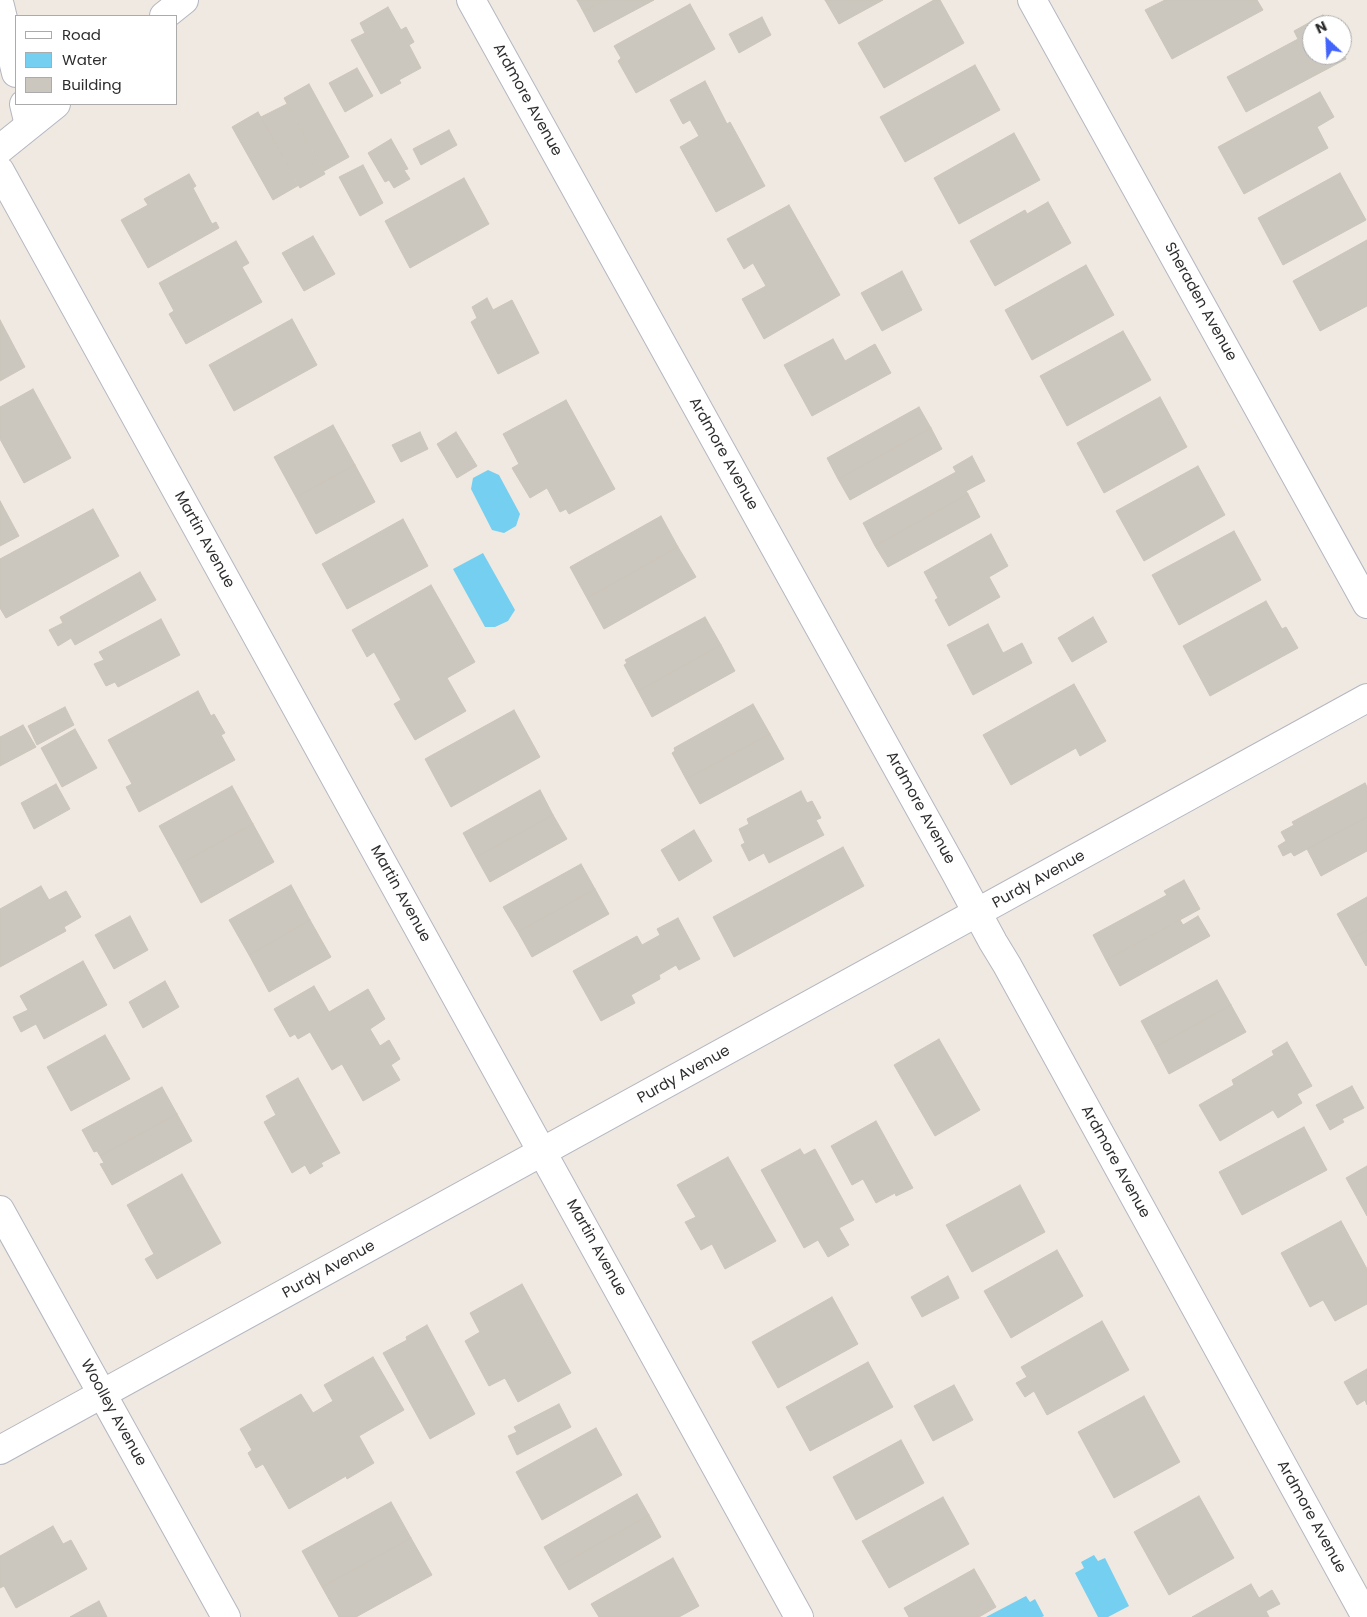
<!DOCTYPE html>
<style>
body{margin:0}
#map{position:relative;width:1367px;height:1617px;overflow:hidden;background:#efe9e1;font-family:Poppins,sans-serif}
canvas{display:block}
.legend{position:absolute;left:15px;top:15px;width:162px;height:90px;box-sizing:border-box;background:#fff;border:1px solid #ababab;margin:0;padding:6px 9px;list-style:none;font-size:15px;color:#2e2e2e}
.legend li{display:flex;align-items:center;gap:10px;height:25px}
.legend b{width:25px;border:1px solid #ababab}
.north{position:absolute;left:1302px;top:15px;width:50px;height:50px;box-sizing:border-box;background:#fff;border:1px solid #ababab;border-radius:50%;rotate:335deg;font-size:14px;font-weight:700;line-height:20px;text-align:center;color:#2e2e2e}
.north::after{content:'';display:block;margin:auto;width:18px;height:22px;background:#4264fb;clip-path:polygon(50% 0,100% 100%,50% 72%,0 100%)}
</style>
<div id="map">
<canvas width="1367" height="1617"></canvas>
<ul class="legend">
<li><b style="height:6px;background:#fff"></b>Road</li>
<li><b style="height:14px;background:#75cff0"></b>Water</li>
<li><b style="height:14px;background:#cbc7bf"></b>Building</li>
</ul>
<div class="north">N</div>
</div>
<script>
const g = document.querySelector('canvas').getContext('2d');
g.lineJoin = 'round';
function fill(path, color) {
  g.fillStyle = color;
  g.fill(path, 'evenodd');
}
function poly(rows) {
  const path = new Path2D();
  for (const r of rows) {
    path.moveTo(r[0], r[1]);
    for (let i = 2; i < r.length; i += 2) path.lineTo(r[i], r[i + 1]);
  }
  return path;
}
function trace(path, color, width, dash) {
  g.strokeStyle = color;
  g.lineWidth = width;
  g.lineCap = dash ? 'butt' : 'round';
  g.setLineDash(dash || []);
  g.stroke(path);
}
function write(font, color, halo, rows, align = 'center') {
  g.font = font + ' Poppins,sans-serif';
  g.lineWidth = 4.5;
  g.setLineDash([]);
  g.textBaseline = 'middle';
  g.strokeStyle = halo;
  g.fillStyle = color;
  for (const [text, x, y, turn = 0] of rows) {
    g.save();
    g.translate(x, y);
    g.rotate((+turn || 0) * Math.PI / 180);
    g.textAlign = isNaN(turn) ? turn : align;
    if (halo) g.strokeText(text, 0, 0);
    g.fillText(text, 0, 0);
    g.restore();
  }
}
fill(poly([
 [488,470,499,475,520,514,516,526,504,533,492,530,471,489,473,478],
 [483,553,515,610,508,621,495,627,485,627,453,569],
 [1094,1555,1098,1561,1105,1558,1129,1606,1108,1617,1098,1617,1075,1573,1084,1568,1081,1562],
 [1026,1596,1030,1602,1035,1599,1044,1616,1042,1617,986,1617]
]), '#75cff0');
const building = poly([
 [577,0,605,0,583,11,577,0],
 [605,0,654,0,594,32,583,11,605,0],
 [825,0,883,0,839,24,825,0],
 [934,0,940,0,964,43,884,88,858,43,934,0],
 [1165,0,1257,0,1263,10,1172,59,1145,10,1165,0],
 [690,4,715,49,636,93,618,61,621,58,614,46,690,4],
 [388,7,401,30,406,27,414,42,409,45,421,68,399,80,401,83,381,94,351,40,365,33,360,23,388,7],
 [1323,15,1329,25,1312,25,1312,55,1342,55,1342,50,1346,59,1246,112,1227,77,1298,39,1294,31,1323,15],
 [762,17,771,35,739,53,729,34,762,17],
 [975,65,1000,110,905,162,880,117,975,65],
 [357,68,373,96,345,112,329,83,357,68],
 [705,81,727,124,730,122,765,186,716,212,680,147,699,136,690,120,683,124,670,100,705,81],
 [309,84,349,157,324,171,284,98,309,84],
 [1320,92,1334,117,1317,127,1328,148,1244,194,1218,147,1320,92],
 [287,104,325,174,300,188,261,117,287,104],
 [258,112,299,185,273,200,232,127,258,112],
 [449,130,457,145,421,165,413,149,449,130],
 [1014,133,1040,180,959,224,934,178,1014,133],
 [391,139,408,169,404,170,410,179,394,188,389,180,385,182,368,153,391,139],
 [363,165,383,203,360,216,339,177,363,165],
 [1340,173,1366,220,1283,265,1258,218,1340,173],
 [189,174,196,186,193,188,212,224,216,222,219,228,148,268,121,220,148,205,144,199,189,174],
 [464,178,489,224,410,268,385,221,464,178],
 [1048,202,1071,243,995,286,970,241,1025,210,1027,214,1048,202],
 [789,205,840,295,764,339,742,299,766,286,753,263,744,269,727,239,789,205],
 [313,236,335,274,304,291,282,253,313,236],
 [1367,240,1367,306,1320,331,1293,281,1367,240],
 [236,241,249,263,242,267,262,302,186,344,169,314,174,311,159,283,236,241],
 [1086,265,1114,315,1032,360,1005,310,1086,265],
 [902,271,922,310,882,331,861,293,902,271],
 [487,298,493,310,512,300,539,353,498,374,471,322,477,318,472,307,487,298],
 [292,319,317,365,234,411,209,365,292,319],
 [0,320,25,367,0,381,0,320],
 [1123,331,1151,380,1067,426,1040,376,1123,331],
 [833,339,845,361,875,344,891,373,812,416,784,365,833,339],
 [33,389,71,458,24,483,0,439,0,407,33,389],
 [1160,397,1187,447,1104,493,1077,443,1160,397],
 [566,400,615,489,569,514,566,509,560,512,547,488,530,498,512,468,519,464,503,434,566,400],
 [919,407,931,428,838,479,827,458,919,407],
 [333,425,355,465,296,497,274,457,333,425],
 [931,428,942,449,850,500,838,479,931,428],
 [420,432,428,449,401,462,392,445,420,432],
 [456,432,477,466,457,478,437,444,456,432],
 [972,456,985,481,966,491,968,494,875,546,863,523,956,472,953,467,972,456],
 [355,465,375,502,316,534,296,497,355,465],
 [1198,466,1225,515,1144,561,1116,511,1198,466],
 [968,494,980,517,888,567,875,546,968,494],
 [0,501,19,536,0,546,0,501],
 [93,509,119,556,6,618,0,608,0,559,93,509],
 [661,516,678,547,587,598,570,567,661,516],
 [403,519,428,566,347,609,322,564,403,519],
 [1234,531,1261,580,1179,625,1152,575,1234,531],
 [991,534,1008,566,989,577,1000,597,949,626,935,600,938,598,924,572,991,534],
 [678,547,696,577,604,629,587,598,678,547],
 [140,572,156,600,75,645,71,638,58,646,49,630,63,623,60,617,140,572],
 [431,585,475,662,447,678,466,711,415,740,394,704,401,700,374,652,367,657,352,630,431,585],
 [1266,601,1282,629,1286,627,1298,648,1210,696,1183,646,1266,601],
 [705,617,721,645,638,691,624,665,627,663,625,660,705,617],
 [1093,617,1107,642,1072,662,1058,638,1093,617],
 [161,619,180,655,118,687,115,682,106,686,94,664,104,660,99,652,161,619],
 [988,624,1003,653,1022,643,1032,663,973,695,947,645,988,624],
 [721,645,735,671,652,717,638,691,721,645],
 [1074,684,1106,741,1080,756,1076,748,1011,785,983,735,1074,684],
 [198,691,211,716,214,714,225,733,221,735,235,760,139,812,126,787,132,784,108,740,198,691],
 [753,704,770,734,686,779,672,753,675,751,674,748,753,704],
 [65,707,74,725,37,745,28,726,65,707],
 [514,710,540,757,451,807,425,759,514,710],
 [23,725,36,747,0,766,0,737,23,725],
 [75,729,97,768,62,787,41,748,75,729],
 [770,734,784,759,700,804,686,779,770,734],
 [1365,783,1367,787,1367,817,1294,856,1291,852,1283,856,1278,846,1286,841,1281,832,1294,825,1292,822,1365,783],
 [56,784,70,809,34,829,21,803,56,784],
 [232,786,253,824,180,864,159,826,232,786],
 [540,790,553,815,476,857,463,833,540,790],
 [801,791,807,803,812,801,821,818,816,820,824,835,769,863,764,853,749,861,741,845,745,843,739,829,749,824,747,819,801,791],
 [553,815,567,839,490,882,476,857,553,815],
 [1367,817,1367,851,1321,876,1307,849,1367,817],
 [253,824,274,862,201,903,180,864,253,824],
 [694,830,712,861,679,881,661,850,694,830],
 [843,847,864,886,734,957,713,917,843,847],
 [581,864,595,889,518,932,503,907,581,864],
 [1184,880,1200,909,1106,960,1093,935,1167,895,1164,891,1184,880],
 [291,885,310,920,249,955,229,920,291,885],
 [41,886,49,900,66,891,81,917,64,927,66,931,0,967,0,909,41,886],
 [595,889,609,914,532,957,518,932,595,889],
 [1367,897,1367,930,1351,939,1337,914,1367,897],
 [130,916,148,950,114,969,95,935,130,916],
 [1198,916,1210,936,1120,986,1106,960,1180,920,1183,925,1198,916],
 [678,918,700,959,679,970,676,965,659,975,660,979,631,995,635,1003,601,1021,573,971,637,936,642,945,660,935,657,929,678,918],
 [310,920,331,957,269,992,249,955,310,920],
 [1367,930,1367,965,1366,966,1351,939,1367,930],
 [83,961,107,1005,44,1039,36,1024,21,1032,13,1017,28,1010,20,996,83,961],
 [1217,980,1231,1005,1155,1047,1141,1021,1217,980],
 [165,981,179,1007,143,1028,129,1002,165,981],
 [314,986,329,1012,368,989,385,1019,370,1029,380,1046,389,1040,400,1059,391,1065,400,1080,363,1101,342,1064,332,1070,310,1032,298,1039,295,1034,290,1037,274,1009,314,986],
 [1231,1005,1246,1032,1169,1074,1155,1047,1231,1005],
 [105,1035,130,1079,71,1111,47,1067,105,1035],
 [939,1039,980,1110,935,1136,894,1065,939,1039],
 [1287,1042,1312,1086,1297,1094,1302,1103,1278,1118,1273,1110,1220,1141,1199,1105,1234,1085,1232,1080,1274,1055,1272,1051,1287,1042],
 [298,1078,340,1153,321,1163,323,1166,310,1174,305,1165,292,1173,264,1122,276,1115,266,1096,298,1078],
 [1352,1086,1364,1108,1342,1119,1344,1122,1330,1130,1316,1105,1352,1086],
 [162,1087,177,1114,100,1156,97,1151,94,1152,82,1130,162,1087],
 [177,1114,192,1141,112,1185,100,1164,104,1163,100,1156,177,1114],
 [876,1121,913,1188,896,1196,895,1193,876,1203,863,1179,852,1185,831,1146,876,1121],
 [1304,1127,1327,1170,1242,1215,1219,1172,1304,1127],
 [800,1149,804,1155,815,1149,854,1220,839,1228,849,1245,828,1257,818,1240,804,1248,761,1170,800,1149],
 [728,1157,776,1241,725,1269,712,1244,701,1250,685,1222,696,1217,677,1185,728,1157],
 [1367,1166,1367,1216,1346,1178,1367,1166],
 [182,1174,221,1243,157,1279,145,1259,154,1254,127,1205,182,1174],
 [1020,1185,1045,1232,972,1272,946,1225,1020,1185],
 [1341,1221,1367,1269,1367,1304,1335,1321,1323,1300,1310,1307,1281,1253,1341,1221],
 [1057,1250,1083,1296,1011,1338,984,1291,1057,1250],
 [948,1276,959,1298,922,1317,911,1297,948,1276],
 [522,1284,571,1373,518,1402,505,1378,489,1386,465,1341,480,1332,470,1313,522,1284],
 [832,1297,858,1344,778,1388,752,1342,832,1297],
 [1102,1321,1129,1370,1047,1415,1034,1391,1025,1397,1016,1383,1027,1377,1021,1367,1102,1321],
 [427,1325,475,1414,430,1439,383,1353,407,1340,406,1337,427,1325],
 [373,1357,404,1410,359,1436,374,1463,347,1479,346,1476,289,1509,263,1464,256,1468,248,1453,252,1450,240,1429,301,1394,313,1413,333,1401,324,1385,373,1357],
 [868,1362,893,1407,810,1451,786,1407,868,1362],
 [1367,1369,1367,1405,1365,1400,1357,1405,1344,1382,1367,1369],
 [954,1385,973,1420,933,1441,914,1406,954,1385],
 [1144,1396,1180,1462,1114,1498,1078,1432,1144,1396],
 [559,1404,571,1427,517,1455,508,1436,517,1432,514,1427,559,1404],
 [596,1428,622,1475,542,1520,516,1472,596,1428],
 [901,1440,924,1483,856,1520,833,1477,901,1440],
 [637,1494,649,1515,556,1568,544,1547,637,1494],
 [1199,1496,1234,1558,1169,1595,1134,1532,1199,1496],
 [943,1497,969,1544,889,1588,862,1541,943,1497],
 [391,1502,411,1538,322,1587,302,1551,391,1502],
 [649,1515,661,1537,569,1590,556,1568,649,1515],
 [53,1526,63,1544,71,1540,87,1569,16,1608,4,1586,0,1588,0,1556,53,1526],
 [411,1538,432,1575,356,1617,339,1617,322,1587,411,1538],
 [673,1558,699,1606,679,1617,599,1617,591,1604,673,1558],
 [974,1569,996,1607,979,1617,909,1617,904,1608,974,1569],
 [1251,1584,1259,1598,1272,1590,1280,1604,1266,1611,1269,1617,1192,1617,1251,1584],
 [99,1601,107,1617,70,1617,99,1601]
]);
fill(building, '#cbc7bf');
trace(building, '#cbc5ba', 1);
const minor = poly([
 [471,0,954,870,993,942,1007,965,1366,1617],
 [1032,0,1367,604],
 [0,6,16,73],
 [24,104,29,125],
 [0,171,799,1617],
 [0,1450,1367,698]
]);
const tertiary = poly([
 [0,1210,226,1617]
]);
const secondary = poly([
 [164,16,184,0],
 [0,149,56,104]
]);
trace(minor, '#b4b7c1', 30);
trace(tertiary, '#b4b7c1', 30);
trace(secondary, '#b4b7c1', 30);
trace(minor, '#fff', 28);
trace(tertiary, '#fff', 28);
trace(secondary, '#fff', 28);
write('15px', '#2e2e2e', '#fff', [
 ["Ardmore Avenue",527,100,61],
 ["Sheraden Avenue",1200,302,61],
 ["Ardmore Avenue",723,454,61],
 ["Martin Avenue",204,540,61],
 ["Ardmore Avenue",920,808,61],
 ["Purdy Avenue",1039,880,-29],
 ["Martin Avenue",400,894,61],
 ["Purdy Avenue",684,1075,-29],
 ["Ardmore Avenue",1115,1162,61],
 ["Martin Avenue",596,1248,61],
 ["Purdy Avenue",329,1270,-29],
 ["Woolley Avenue",113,1413,61],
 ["Ardmore Avenue",1311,1517,61]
]);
</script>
